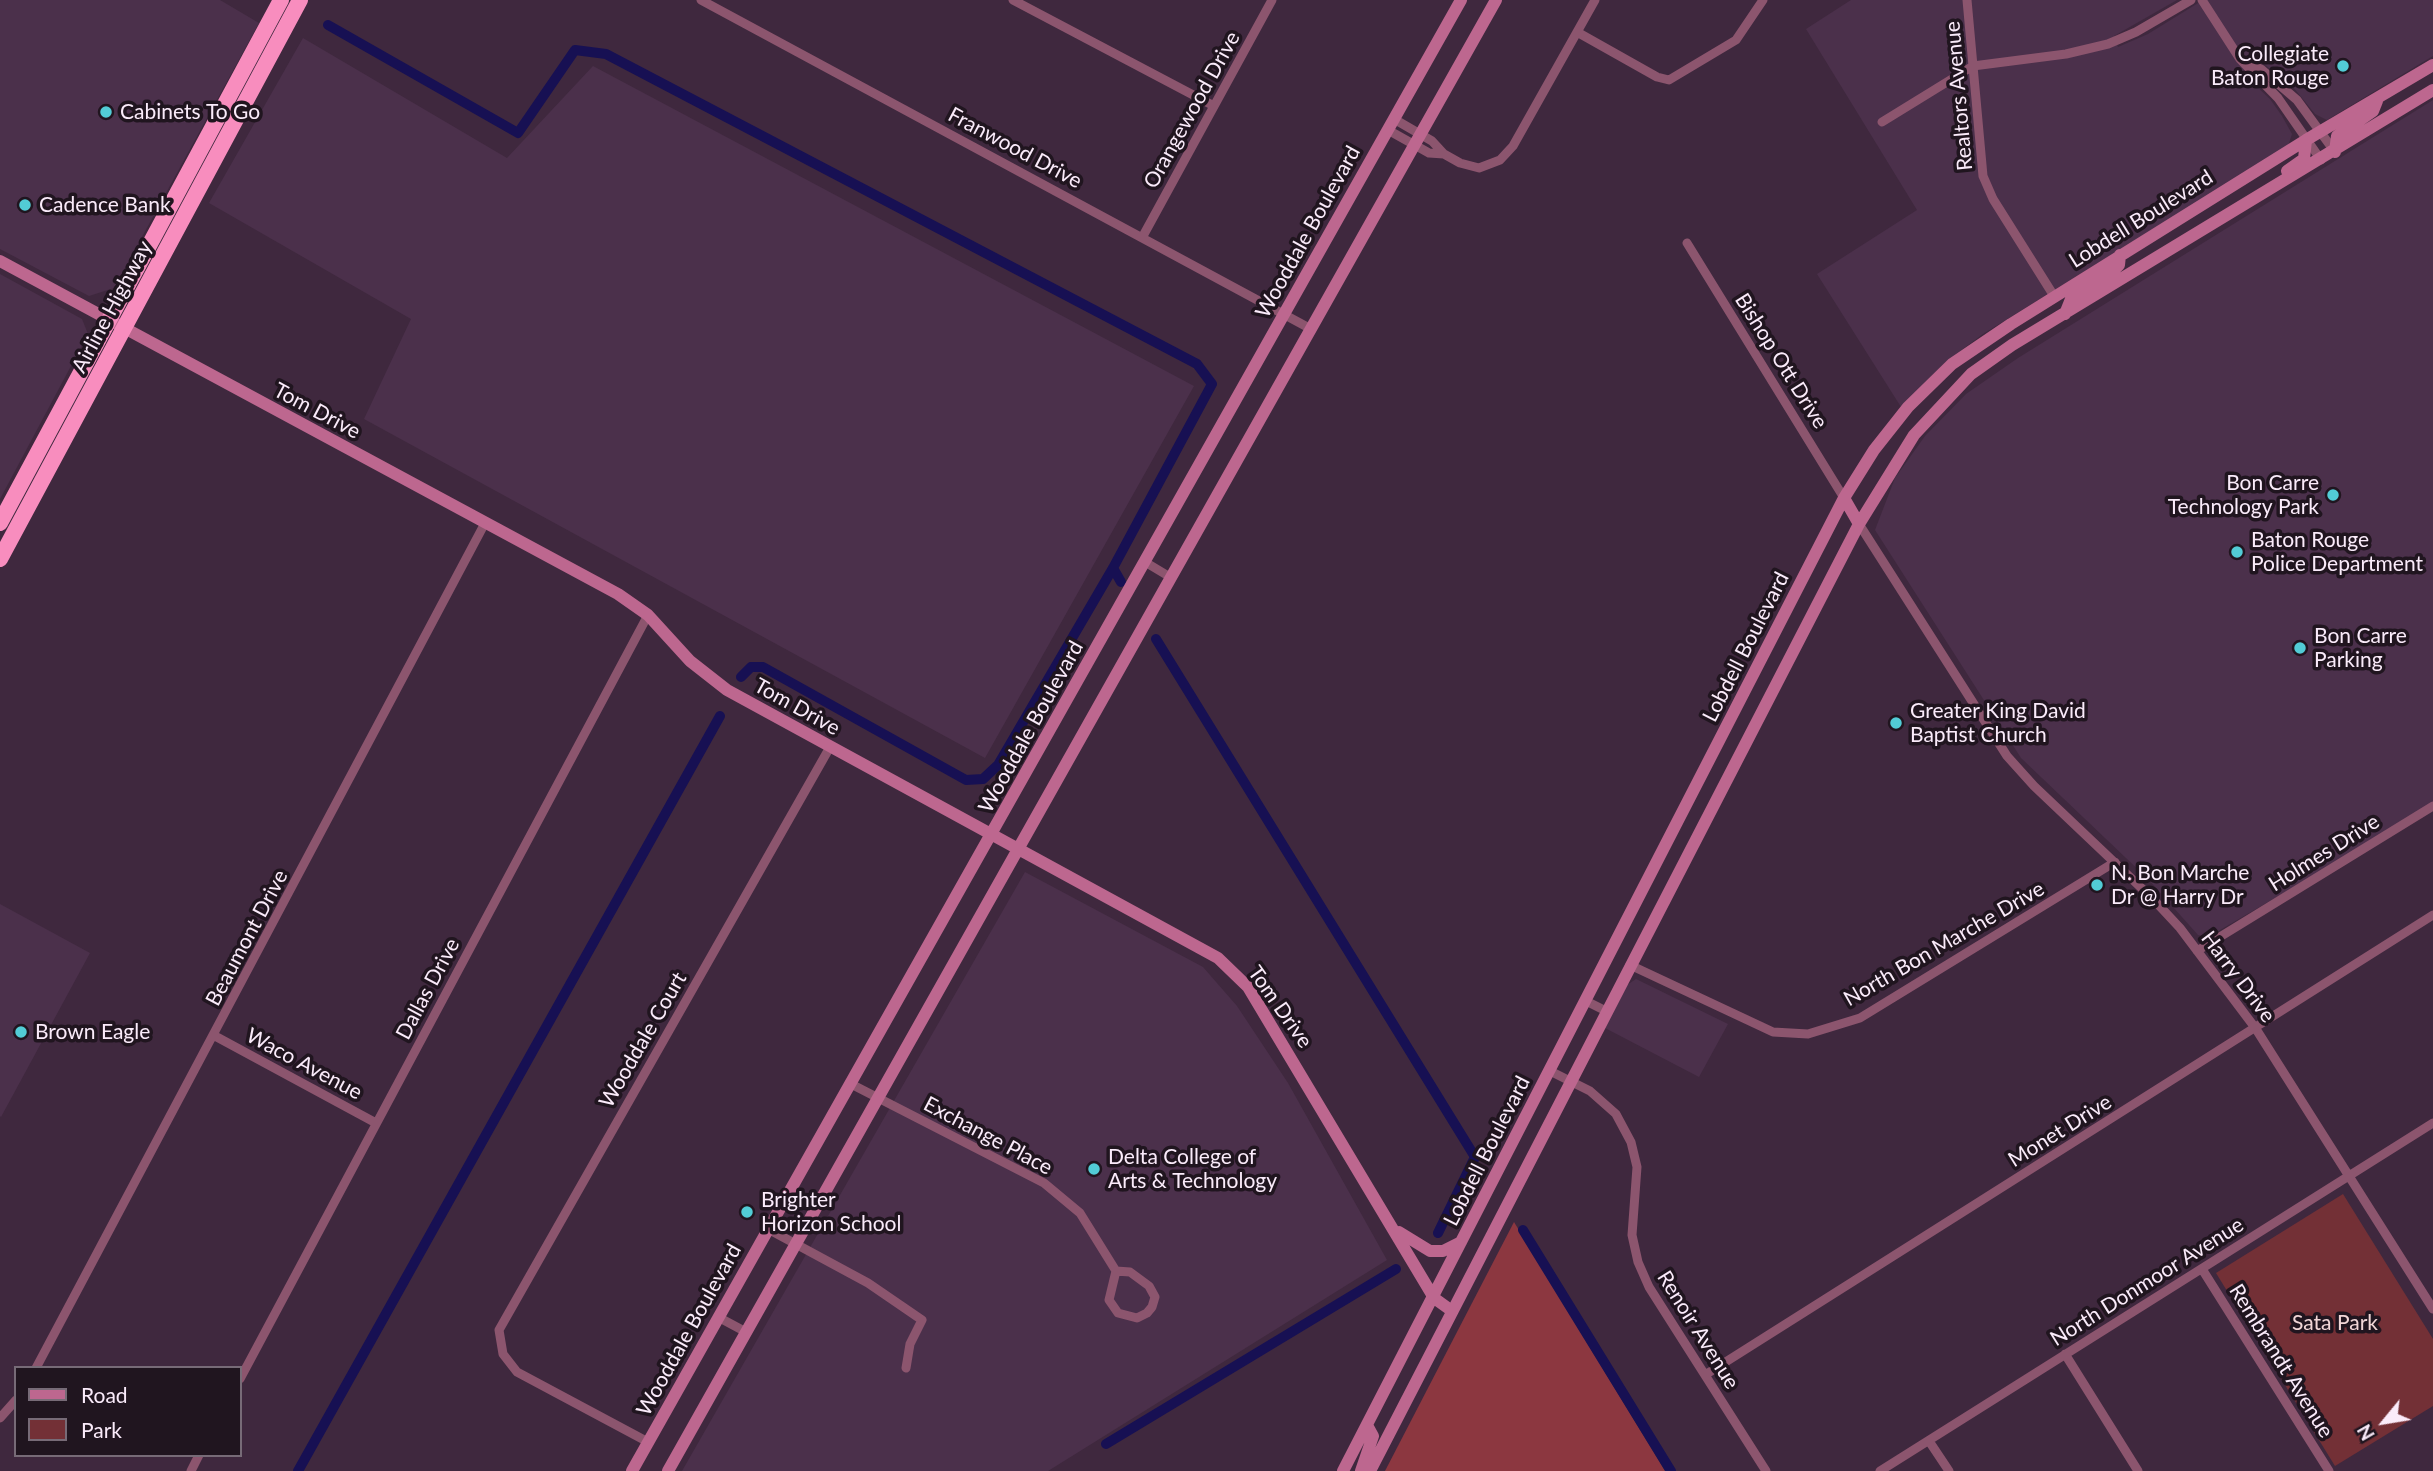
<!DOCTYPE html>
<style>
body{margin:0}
#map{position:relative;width:2433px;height:1471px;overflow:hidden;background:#3f283e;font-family:Lato,sans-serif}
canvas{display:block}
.legend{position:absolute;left:14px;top:1366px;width:228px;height:91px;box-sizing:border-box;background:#20151f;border:2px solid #776b77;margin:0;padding:9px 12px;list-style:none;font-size:21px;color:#faebfa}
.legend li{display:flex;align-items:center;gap:14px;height:35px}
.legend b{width:35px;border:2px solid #776b77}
.north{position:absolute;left:2349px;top:1387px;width:70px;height:70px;-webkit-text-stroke:5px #20151f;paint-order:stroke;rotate:240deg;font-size:19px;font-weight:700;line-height:28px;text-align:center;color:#faebfa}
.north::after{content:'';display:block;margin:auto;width:24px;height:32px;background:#faebfa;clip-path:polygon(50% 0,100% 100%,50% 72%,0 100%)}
</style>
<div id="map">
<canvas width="2433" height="1471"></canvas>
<ul class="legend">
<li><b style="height:9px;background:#bd678f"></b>Road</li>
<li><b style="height:19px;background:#733036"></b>Park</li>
</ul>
<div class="north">N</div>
</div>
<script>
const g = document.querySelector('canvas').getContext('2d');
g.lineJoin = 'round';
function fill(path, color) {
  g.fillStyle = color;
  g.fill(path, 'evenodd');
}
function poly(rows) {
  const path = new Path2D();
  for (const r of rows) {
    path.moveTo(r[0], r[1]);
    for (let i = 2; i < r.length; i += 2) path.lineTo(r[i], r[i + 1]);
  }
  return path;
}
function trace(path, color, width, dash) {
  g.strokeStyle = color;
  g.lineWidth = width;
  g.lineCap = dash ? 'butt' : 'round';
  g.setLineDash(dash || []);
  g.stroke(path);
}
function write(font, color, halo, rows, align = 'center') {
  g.font = font + ' Lato,sans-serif';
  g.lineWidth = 7;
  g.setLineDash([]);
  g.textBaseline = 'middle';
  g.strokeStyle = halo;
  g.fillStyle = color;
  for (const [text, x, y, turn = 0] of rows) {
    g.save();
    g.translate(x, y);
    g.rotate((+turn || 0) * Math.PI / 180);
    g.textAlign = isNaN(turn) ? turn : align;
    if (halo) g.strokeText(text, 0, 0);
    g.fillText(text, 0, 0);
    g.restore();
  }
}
fill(poly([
 [0,0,220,0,259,23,114,288,89,296,0,249],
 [1851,0,2177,0,2114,36,2118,47,2148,34,2203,0,2433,0,2433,56,2327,120,2315,114,2293,87,2260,61,2241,72,2270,99,2282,116,2292,134,2288,146,1983,334,1948,360,1901,407,1817,274,1917,210,1806,29],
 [303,38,507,158,593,66,1194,386,985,758,364,419,411,319,209,203],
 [2433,100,2433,806,2208,937,2198,935,2148,879,2021,758,1875,530,1895,478,1925,436,1966,394,2018,358],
 [0,274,82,319,88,334,0,499],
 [1025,872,1203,967,1237,1006,1288,1083,1387,1260,1048,1471,682,1471],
 [0,904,90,953,1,1117,0,1116],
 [1636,979,1728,1024,1699,1077,1605,1028,1627,985]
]), '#4b304b');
fill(poly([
 [2343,1194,2433,1339,2433,1406,2335,1466,2216,1273]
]), '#733036');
fill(poly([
 [1514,1222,1665,1471,1385,1471]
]), '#8c3740');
trace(poly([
 [328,25,518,133,575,50,606,54,1197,364,1212,384,1113,568,998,765,983,779,966,780,763,667,751,667,741,677],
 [1113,568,1121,582],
 [1156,639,1475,1157,1438,1233],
 [1523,1230,1671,1471],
 [1106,1444,1396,1269],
 [298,1471,720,716]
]), '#171053', 10);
trace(poly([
 [701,0,1311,329],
 [1013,0,1214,106],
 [1967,0,1983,176,1993,199,2054,296],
 [2202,0,2240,59,2278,98,2321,160],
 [1577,32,1657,77,1669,80,1736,40,1763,0],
 [2248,63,2261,69,2297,100,2335,152],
 [1394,119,1432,141,1444,154,1460,163,1479,168,1500,160,1513,146,1595,0],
 [1882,122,1973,66,2066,54,2108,44,2136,32,2191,0],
 [1388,130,1429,153,1444,154],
 [1143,236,1272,0],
 [1687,243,1844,498],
 [1859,524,2007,756,2034,786,2153,899,2180,928,2256,1029,2433,1309],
 [1145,562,1170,577],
 [2197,951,2433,806],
 [1630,965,1773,1032,1808,1034,1860,1018,2115,862],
 [1586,1001,1606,1011],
 [215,1036,376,1123],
 [1550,1071,1590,1091,1616,1114,1631,1142,1637,1167,1632,1235,1638,1262,1649,1287,1766,1471],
 [851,1084,1044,1183,1080,1213,1116,1271,1130,1272,1149,1286,1155,1297,1152,1307,1147,1313,1137,1318,1118,1313,1109,1300,1116,1271],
 [768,1229,868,1283,922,1320,910,1344,906,1368],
 [2202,1269,2329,1471],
 [718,1317,746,1332],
 [2065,1354,2138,1471],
 [36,1368,485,523],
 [1705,1375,2433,915],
 [240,1379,648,615],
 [0,1418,16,1400],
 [1929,1441,1949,1471],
 [648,1442,517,1372,503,1354,499,1330,830,747],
 [191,1471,199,1455],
 [1880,1471,2433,1123]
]), '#8c556e', 9);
trace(poly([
 [2335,152,2337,136,2373,111,2377,101],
 [2287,171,2304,159,2306,140],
 [0,261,618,594,648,615,690,661,727,690,1218,958,1248,987,1434,1298,1452,1311],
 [2065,314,2071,299,2109,275,2119,265,2120,255],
 [1844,498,1859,524],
 [1399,1232,1430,1251,1443,1251,1461,1242],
 [632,1471,1461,0],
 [668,1471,1496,0],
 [1343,1471,1844,498,1874,450,1908,407,1952,364,2011,324,2306,140,2433,65],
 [1361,1471,1373,1436,1367,1425],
 [1370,1471,1859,524,1914,435,1971,374,2012,345,2433,90]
]), '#bd678f', 12);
trace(poly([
 [0,523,281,0],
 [0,559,300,0]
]), '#f88dbe', 16);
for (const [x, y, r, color] of [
 [2343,66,7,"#52ccd6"],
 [106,112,7,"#52ccd6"],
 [25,205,7,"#52ccd6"],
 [2333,495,7,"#52ccd6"],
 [2237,552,7,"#52ccd6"],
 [2300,648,7,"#52ccd6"],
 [1896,723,7,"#52ccd6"],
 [2097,885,7,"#52ccd6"],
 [21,1032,7,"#52ccd6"],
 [1094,1169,7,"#52ccd6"],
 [747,1212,7,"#52ccd6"]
]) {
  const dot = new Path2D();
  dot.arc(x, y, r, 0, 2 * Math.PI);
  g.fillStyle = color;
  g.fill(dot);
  trace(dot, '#20151f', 2.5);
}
write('21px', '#faebfa', '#20151f', [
 ["Collegiate",2329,54,"right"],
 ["Baton Rouge",2329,78,"right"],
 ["Cabinets To Go",120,112],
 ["Cadence Bank",39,205],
 ["Bon Carre",2319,483,"right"],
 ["Technology Park",2319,507,"right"],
 ["Baton Rouge",2251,540],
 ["Police Department",2251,564],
 ["Bon Carre",2314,636],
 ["Parking",2314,660],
 ["Greater King David",1910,711],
 ["Baptist Church",1910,735],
 ["N. Bon Marche",2111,873],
 ["Dr @ Harry Dr",2111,897],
 ["Brown Eagle",35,1032],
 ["Delta College of",1108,1157],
 ["Arts & Technology",1108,1181],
 ["Brighter",761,1200],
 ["Horizon School",761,1224]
], 'left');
write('21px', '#faebfa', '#20151f', [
 ["Realtors Avenue",1959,96,-95],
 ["Orangewood Drive",1192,110,-61],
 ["Franwood Drive",1015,148,28],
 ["Lobdell Boulevard",2141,219,-32],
 ["Wooddale Boulevard",1308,232,-61],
 ["Airline Highway",112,307,-62],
 ["Bishop Ott Drive",1781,361,58],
 ["Tom Drive",317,411,28],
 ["Lobdell Boulevard",1746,647,-63],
 ["Tom Drive",797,707,29],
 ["Wooddale Boulevard",1031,727,-61],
 ["Holmes Drive",2324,853,-32],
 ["Beaumont Drive",247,938,-62],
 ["North Bon Marche Drive",1944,944,-30],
 ["Harry Drive",2238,977,53],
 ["Dallas Drive",428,989,-62],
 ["Tom Drive",1280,1007,55],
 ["Wooddale Court",643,1040,-60],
 ["Waco Avenue",304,1064,28],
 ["Monet Drive",2060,1131,-32],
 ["Exchange Place",988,1136,28],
 ["Lobdell Boulevard",1487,1151,-63],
 ["North Donmoor Avenue",2147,1282,-32],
 ["Wooddale Boulevard",689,1330,-61],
 ["Renoir Avenue",1698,1330,58],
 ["Rembrandt Avenue",2281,1361,58]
]);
write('21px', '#f1d6d7', '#20151f', [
 ["Sata Park",2335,1323]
]);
</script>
